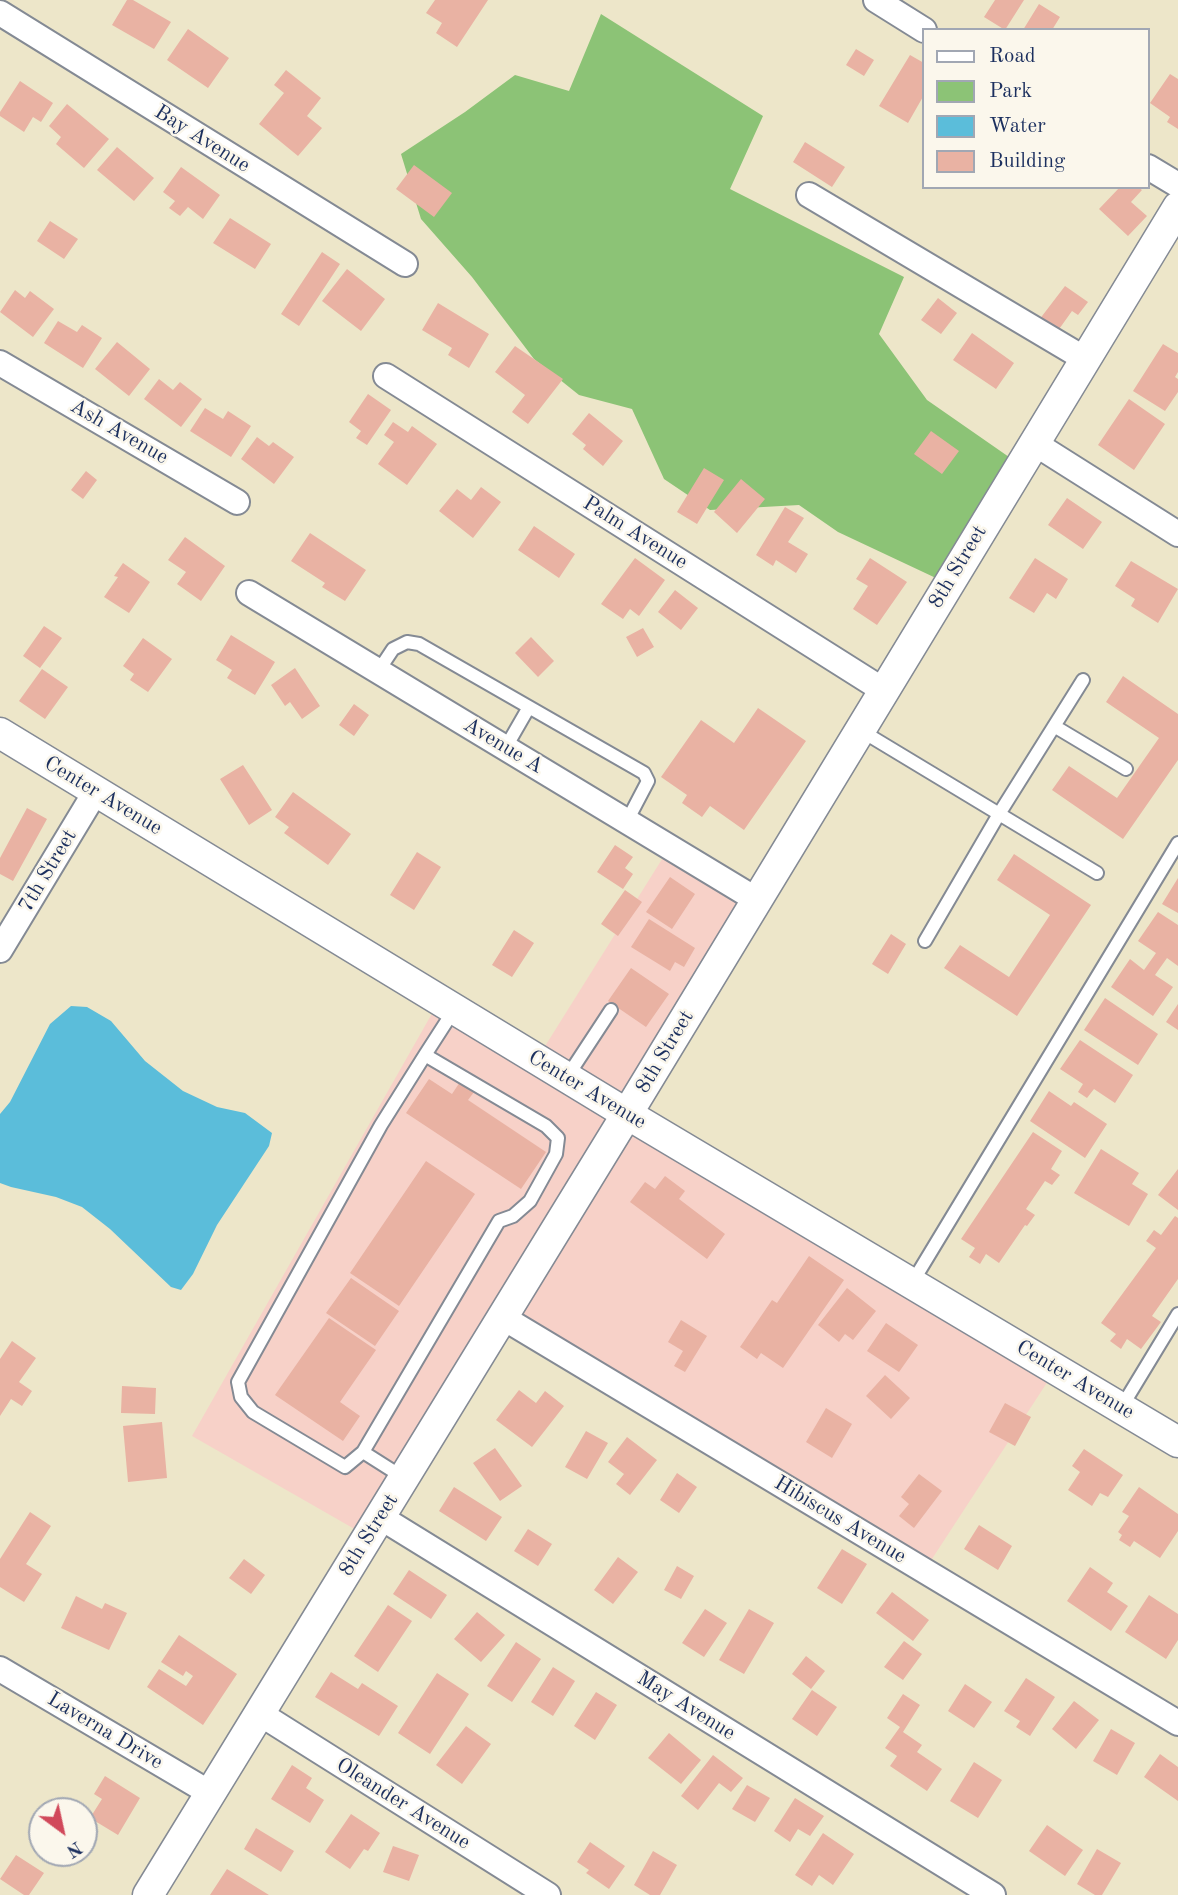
<!DOCTYPE html>
<style>
body{margin:0}
#map{position:relative;width:1178px;height:1895px;overflow:hidden;background:#ede6c9;font-family:"Old Standard TT",serif}
canvas{display:block}
.legend{position:absolute;left:922px;top:28px;width:228px;height:161px;box-sizing:border-box;background:#fbf7ec;border:2px solid #a1a7b3;margin:0;padding:9px 12px;list-style:none;font-size:21px;color:#1b2f5e}
.legend li{display:flex;align-items:center;gap:14px;height:35px}
.legend b{width:35px;border:2px solid #a1a7b3}
.north{position:absolute;left:28px;top:1797px;width:70px;height:70px;box-sizing:border-box;background:#fbf7ec;border:2px solid #a1a7b3;border-radius:50%;rotate:147deg;font-size:19px;font-weight:700;line-height:28px;text-align:center;color:#1b2f5e}
.north::after{content:'';display:block;margin:auto;width:24px;height:32px;background:#d1495b;clip-path:polygon(50% 0,100% 100%,50% 72%,0 100%)}
</style>
<div id="map">
<canvas width="1178" height="1895"></canvas>
<ul class="legend">
<li><b style="height:9px;background:#fff"></b>Road</li>
<li><b style="height:19px;background:#8cc376"></b>Park</li>
<li><b style="height:19px;background:#5bbdda"></b>Water</li>
<li><b style="height:19px;background:#e9b2a3"></b>Building</li>
</ul>
<div class="north">N</div>
</div>
<script>
const g = document.querySelector('canvas').getContext('2d');
g.lineJoin = 'round';
function fill(path, color) {
  g.fillStyle = color;
  g.fill(path, 'evenodd');
}
function poly(rows) {
  const path = new Path2D();
  for (const r of rows) {
    path.moveTo(r[0], r[1]);
    for (let i = 2; i < r.length; i += 2) path.lineTo(r[i], r[i + 1]);
  }
  return path;
}
function trace(path, color, width, dash) {
  g.strokeStyle = color;
  g.lineWidth = width;
  g.lineCap = dash ? 'butt' : 'round';
  g.setLineDash(dash || []);
  g.stroke(path);
}
function write(font, color, halo, rows, align = 'center') {
  g.font = font + ' "Old Standard TT",serif';
  g.lineWidth = 5;
  g.setLineDash([]);
  g.textBaseline = 'middle';
  g.strokeStyle = halo;
  g.fillStyle = color;
  for (const [text, x, y, turn = 0] of rows) {
    g.save();
    g.translate(x, y);
    g.rotate((+turn || 0) * Math.PI / 180);
    g.textAlign = isNaN(turn) ? turn : align;
    if (halo) g.strokeText(text, 0, 0);
    g.fillText(text, 0, 0);
    g.restore();
  }
}
fill(poly([
 [664,856,742,904,622,1100,542,1051],
 [434,1010,612,1117,358,1531,192,1436],
 [631,1129,1050,1378,930,1562,517,1314]
]), '#f7d1c8');
fill(poly([
 [601,14,763,116,730,189,904,277,879,334,927,400,1009,457,938,579,838,532,799,505,710,510,664,479,632,409,579,395,534,359,472,277,421,219,401,154,465,112,515,75,569,91]
]), '#8cc376');
fill(poly([
 [71,1006,87,1007,111,1021,145,1061,183,1091,217,1107,245,1113,272,1133,269,1146,217,1225,193,1274,181,1290,171,1287,110,1229,82,1207,56,1197,11,1187,0,1183,0,1114,10,1102,50,1024]
]), '#5bbdda');
fill(poly([
 [127,0,133,0,171,22,154,49,112,25],
 [435,0,488,0,457,47,436,33,442,23,426,13],
 [995,0,1024,0,1005,30,984,17],
 [1039,4,1060,17,1052,30,1023,30],
 [188,29,229,58,208,88,167,60],
 [856,49,874,60,864,76,846,65],
 [910,55,924,63,924,95,908,123,879,106],
 [286,70,321,98,307,116,322,128,298,156,259,124,284,93,274,85],
 [1170,74,1178,79,1178,129,1167,122,1170,117,1150,103],
 [20,81,53,103,41,122,33,117,24,132,0,116,0,112],
 [67,104,109,139,84,168,56,144,61,137,49,126],
 [805,142,845,167,832,187,793,162],
 [117,147,154,178,134,201,97,170],
 [414,165,452,193,434,217,396,189],
 [181,167,220,195,203,219,188,207,180,216,169,208,175,201,163,192],
 [1120,187,1138,187,1142,190,1131,202,1147,216,1128,236,1099,209],
 [230,218,271,244,255,269,213,243],
 [50,221,78,239,64,259,37,241],
 [322,252,340,264,299,326,281,314],
 [347,269,385,299,361,331,322,301],
 [1065,286,1088,302,1078,315,1072,311,1057,332,1039,320],
 [15,290,25,298,30,291,54,309,33,337,0,312],
 [938,298,957,313,941,334,921,320],
 [438,303,489,334,469,368,448,355,452,348,422,330],
 [58,321,77,332,82,325,102,338,83,368,44,343],
 [972,333,1014,363,996,389,953,360],
 [117,342,150,369,129,396,95,369],
 [1163,344,1178,353,1178,372,1175,377,1178,379,1178,392,1165,411,1133,391],
 [515,346,563,379,528,424,512,412,525,395,495,372],
 [159,379,173,390,180,382,202,399,181,427,144,399],
 [368,394,391,410,367,445,356,438,361,431,349,422],
 [1129,399,1165,424,1134,470,1098,445],
 [205,408,223,419,228,411,251,426,231,457,190,431],
 [589,413,623,441,603,466,583,449,586,445,572,434],
 [393,422,408,432,412,426,437,444,407,485,378,464,394,442,384,435],
 [931,431,959,451,942,474,914,454],
 [257,437,269,446,273,442,294,457,274,484,241,459],
 [704,468,724,480,697,524,677,512],
 [86,471,97,480,83,499,71,490],
 [741,479,765,499,737,533,714,512],
 [481,487,501,502,473,538,439,511,457,489,471,500],
 [1067,498,1102,522,1083,549,1048,525],
 [785,507,804,518,788,542,808,554,796,573,776,560,773,566,756,555],
 [534,526,575,554,559,578,518,550],
 [310,533,366,570,345,601,322,587,325,583,291,561],
 [185,537,225,566,201,601,177,584,186,572,168,560],
 [635,558,665,580,639,616,630,609,623,619,601,604],
 [870,558,907,582,877,625,853,609,868,586,856,579],
 [1035,558,1068,579,1056,599,1047,593,1034,613,1009,598],
 [1131,561,1178,589,1158,623,1131,606,1135,599,1115,586],
 [123,563,150,582,129,613,104,597,118,577,114,576],
 [675,590,698,608,681,630,658,612],
 [44,626,62,638,40,668,23,656],
 [643,628,654,647,637,657,626,637],
 [231,635,275,662,255,695,227,678,232,670,216,660],
 [531,637,554,661,538,677,515,653],
 [143,638,172,659,148,692,130,680,134,674,123,666],
 [295,668,320,706,302,719,290,702,285,706,271,685],
 [42,669,68,687,45,719,19,701],
 [1123,676,1178,714,1178,760,1123,839,1052,790,1069,766,1117,798,1159,738,1106,702],
 [354,704,369,715,354,736,339,725],
 [758,708,806,741,744,830,710,806,702,817,682,803,687,795,661,777,701,720,734,743],
 [243,765,272,810,249,825,220,779],
 [293,792,351,834,328,865,284,833,289,827,275,817],
 [27,808,47,819,13,881,0,874,0,858],
 [615,845,633,857,625,868,633,874,623,889,597,872],
 [417,852,441,867,414,910,390,895],
 [1014,854,1091,905,1017,1016,944,968,960,945,1009,977,1050,915,997,880],
 [670,877,695,894,672,929,646,912],
 [1178,878,1178,913,1162,904],
 [625,890,642,902,618,936,601,924],
 [1158,912,1178,925,1178,966,1167,958,1155,975,1173,987,1153,1016,1111,987,1130,959,1144,970,1156,953,1138,941],
 [649,919,695,948,684,967,675,962,670,971,631,947],
 [514,930,534,943,512,977,492,965],
 [891,934,906,944,888,974,872,964],
 [631,968,669,994,646,1027,608,1001],
 [1105,998,1158,1034,1138,1065,1084,1030],
 [1178,1004,1178,1030,1166,1022],
 [1080,1040,1133,1075,1115,1103,1094,1089,1087,1098,1078,1092,1083,1084,1060,1069],
 [429,1079,452,1094,460,1082,474,1092,468,1100,546,1152,521,1189,406,1113],
 [1049,1091,1071,1106,1074,1102,1107,1124,1085,1158,1030,1121],
 [1033,1132,1062,1151,1051,1169,1060,1175,1052,1185,1045,1181,1026,1209,1035,1215,1027,1226,1025,1225,999,1263,986,1254,980,1264,969,1257,975,1248,961,1239],
 [1101,1149,1139,1173,1132,1184,1148,1194,1129,1226,1074,1193],
 [426,1161,475,1194,399,1306,350,1273],
 [1178,1169,1178,1210,1158,1195],
 [665,1176,685,1191,679,1199,725,1234,707,1259,630,1202,645,1182,655,1189],
 [1175,1216,1178,1218,1178,1279,1152,1316,1161,1322,1141,1349,1127,1339,1121,1349,1110,1341,1116,1334,1101,1323,1156,1248,1146,1241,1154,1230,1161,1235],
 [809,1256,844,1280,783,1368,761,1353,757,1359,740,1347,772,1300,777,1303],
 [351,1278,399,1311,375,1346,326,1313],
 [847,1288,876,1311,853,1340,845,1334,839,1342,818,1325],
 [329,1318,376,1350,340,1402,360,1416,343,1441,275,1395],
 [681,1320,707,1336,685,1372,674,1366,683,1351,668,1342],
 [886,1323,918,1345,899,1372,867,1351],
 [12,1341,36,1358,19,1382,32,1391,22,1406,11,1399,0,1416,0,1359],
 [885,1375,910,1398,891,1419,866,1396],
 [122,1386,156,1388,155,1414,121,1413],
 [519,1390,536,1403,545,1391,564,1406,532,1447,496,1420],
 [1005,1403,1031,1417,1015,1446,989,1432],
 [826,1408,852,1424,832,1458,806,1442],
 [162,1422,167,1478,128,1482,123,1426],
 [586,1431,608,1443,587,1479,565,1467],
 [627,1437,657,1460,630,1495,616,1484,624,1474,608,1462],
 [495,1448,522,1486,500,1501,473,1463],
 [1084,1449,1123,1475,1108,1497,1100,1493,1092,1506,1068,1490,1080,1472,1072,1466],
 [677,1473,697,1487,679,1513,660,1500],
 [919,1474,942,1491,914,1528,899,1516,909,1504,901,1497],
 [454,1487,502,1517,486,1541,439,1511],
 [1139,1487,1178,1514,1178,1531,1160,1558,1134,1541,1130,1547,1119,1540,1122,1535,1118,1532,1129,1516,1122,1512],
 [30,1512,51,1526,26,1564,42,1574,24,1602,0,1587,0,1559],
 [979,1525,1012,1546,998,1570,964,1549],
 [528,1529,552,1544,538,1566,514,1551],
 [842,1549,867,1564,842,1604,817,1588],
 [618,1557,638,1572,613,1604,594,1590],
 [244,1559,265,1575,251,1594,229,1578],
 [677,1566,694,1576,681,1599,664,1590],
 [1090,1567,1113,1583,1107,1592,1128,1606,1111,1631,1067,1601],
 [409,1570,447,1595,431,1619,393,1594],
 [892,1592,929,1620,913,1641,876,1613],
 [1149,1595,1178,1614,1178,1640,1166,1659,1125,1632],
 [76,1596,102,1609,105,1603,127,1613,109,1650,61,1628],
 [388,1605,412,1621,378,1672,354,1656],
 [705,1609,727,1623,704,1657,682,1643],
 [749,1609,774,1623,744,1674,719,1660],
 [477,1612,505,1635,481,1662,454,1639],
 [179,1635,237,1674,203,1725,147,1687,159,1669,186,1686,193,1676,186,1671,183,1676,161,1662],
 [904,1641,922,1654,903,1680,884,1667],
 [516,1642,541,1659,512,1702,487,1686],
 [806,1656,825,1671,811,1689,792,1674],
 [553,1667,575,1681,553,1716,531,1702],
 [331,1672,358,1689,362,1683,398,1706,379,1736,315,1697],
 [437,1673,469,1694,430,1754,398,1733],
 [1026,1678,1055,1697,1030,1736,1016,1727,1020,1721,1004,1711],
 [965,1684,992,1702,974,1728,948,1711],
 [812,1690,837,1707,817,1736,792,1719],
 [596,1692,617,1705,595,1740,574,1726],
 [903,1694,920,1705,903,1732,922,1745,917,1752,942,1769,927,1791,890,1766,897,1756,885,1748,900,1727,887,1718],
 [1074,1701,1099,1720,1076,1749,1052,1729],
 [466,1726,491,1744,462,1784,436,1765],
 [1111,1729,1135,1743,1117,1775,1093,1761],
 [669,1733,701,1760,681,1784,648,1758],
 [1160,1754,1178,1767,1178,1801,1144,1777],
 [713,1755,743,1778,731,1792,719,1783,698,1810,681,1796],
 [974,1762,1002,1780,978,1818,950,1801],
 [292,1765,312,1778,306,1788,324,1800,310,1823,271,1799],
 [105,1776,140,1798,118,1835,90,1818,102,1799,94,1794],
 [747,1785,770,1798,755,1822,732,1809],
 [795,1798,824,1816,810,1836,798,1829,790,1842,774,1831],
 [351,1814,380,1833,368,1851,364,1849,350,1869,325,1852],
 [1047,1825,1083,1850,1065,1876,1029,1851],
 [256,1828,294,1851,281,1872,244,1849],
 [823,1833,854,1854,833,1885,819,1875,812,1886,795,1875],
 [590,1842,625,1866,609,1889,586,1873,589,1870,577,1862],
 [393,1846,419,1855,409,1881,383,1872],
 [1097,1849,1121,1863,1102,1895,1095,1895,1077,1884],
 [653,1851,677,1865,660,1895,650,1895,634,1885],
 [16,1855,44,1873,29,1895,24,1895,0,1879],
 [227,1869,269,1895,210,1895]
]), '#e9b2a3');
const service = poly([
 [379,670,393,649,407,642,419,644,644,773,648,781,627,821],
 [1054,726,1126,769],
 [860,730,1097,873],
 [506,747,529,707],
 [925,941,999,814,1083,680],
 [425,1055,546,1126,558,1138,556,1154,530,1201,513,1216,499,1221,363,1452,345,1467,253,1412,241,1397,238,1382,381,1125,425,1055,454,1010],
 [567,1077,611,1010],
 [912,1283,1178,843],
 [1121,1408,1178,1314],
 [363,1452,404,1478]
]);
const minor = poly([
 [876,0,924,30],
 [0,13,405,264],
 [1148,167,1178,185],
 [809,195,1085,359],
 [0,363,237,502],
 [386,376,883,690],
 [1034,443,1178,534],
 [249,593,757,900],
 [0,950,96,791],
 [502,1317,1178,1723],
 [380,1517,993,1895],
 [0,1669,210,1793],
 [259,1713,548,1895]
]);
const tertiary = poly([
 [0,733,627,1114,1178,1442],
 [148,1895,627,1114,1178,207]
]);
trace(service, '#848a94', 16);
trace(minor, '#848a94', 28);
trace(tertiary, '#848a94', 33);
trace(service, '#fff', 12);
trace(minor, '#fff', 24);
trace(tertiary, '#fff', 30);
write('21px', '#1b2f5e', '#fbf7ec', [
 ["Bay Avenue",202,139,32],
 ["Ash Avenue",119,432,30],
 ["Palm Avenue",635,533,32],
 ["8th Street",958,567,-59],
 ["Avenue A",503,746,31],
 ["Center Avenue",103,796,31],
 ["7th Street",48,871,-59],
 ["8th Street",665,1052,-59],
 ["Center Avenue",587,1090,31],
 ["Center Avenue",1075,1380,31],
 ["Hibiscus Avenue",840,1520,31],
 ["8th Street",369,1535,-58],
 ["May Avenue",686,1706,32],
 ["Laverna Drive",105,1731,31],
 ["Oleander Avenue",403,1804,32]
]);
</script>
